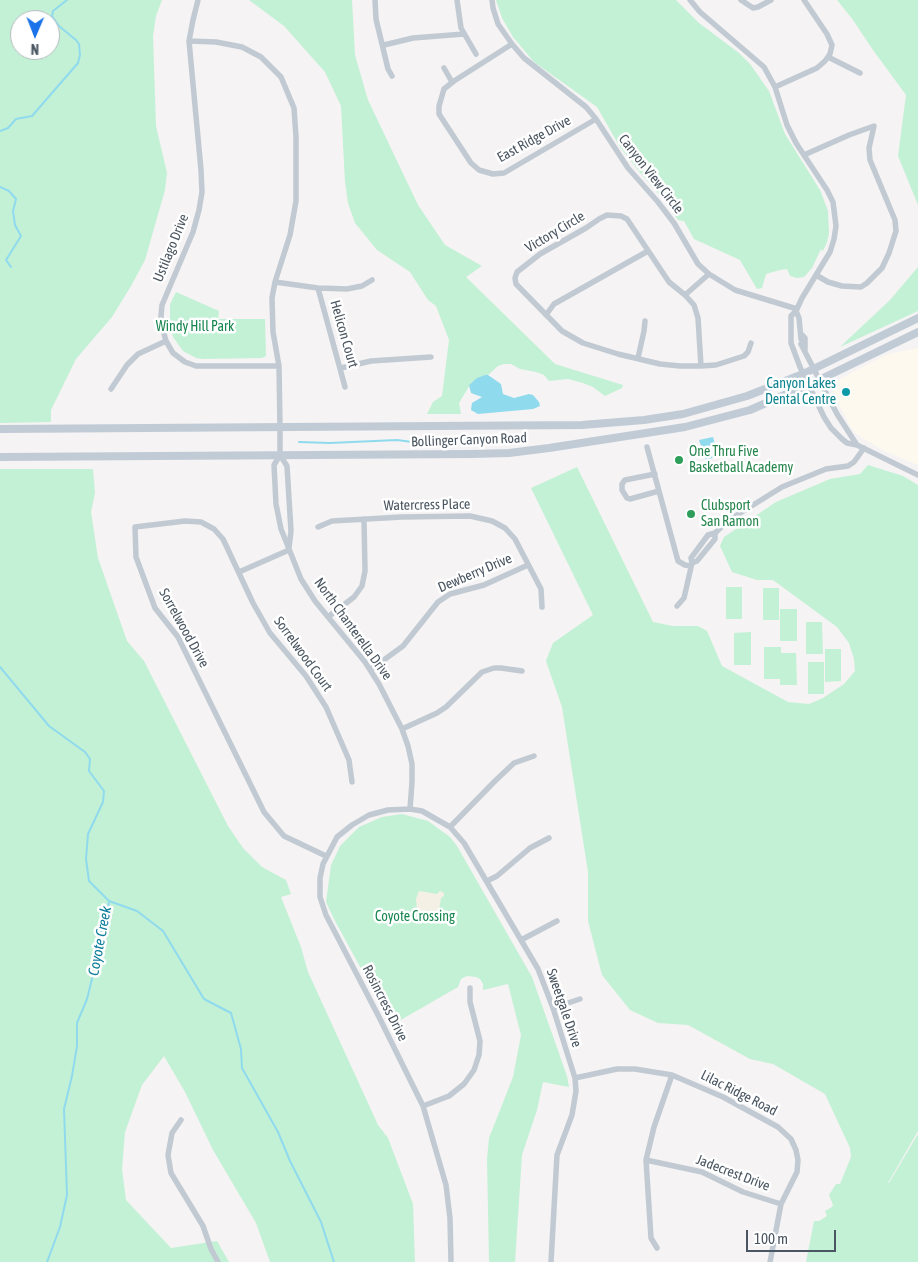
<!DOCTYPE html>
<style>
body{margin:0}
#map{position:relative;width:918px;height:1262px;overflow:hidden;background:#f5f3f3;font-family:"Asap Condensed",sans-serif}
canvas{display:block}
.north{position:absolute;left:10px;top:10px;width:50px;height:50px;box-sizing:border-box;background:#fff;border:1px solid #b7bbc0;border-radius:50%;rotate:181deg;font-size:14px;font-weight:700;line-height:20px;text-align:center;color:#4a5661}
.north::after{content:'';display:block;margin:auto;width:18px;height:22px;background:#1a73e8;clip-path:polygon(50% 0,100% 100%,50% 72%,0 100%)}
.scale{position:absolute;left:746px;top:1230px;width:90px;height:22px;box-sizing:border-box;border:2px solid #4a5661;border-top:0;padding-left:6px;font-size:15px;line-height:18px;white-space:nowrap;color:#4a5661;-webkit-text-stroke:4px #fff;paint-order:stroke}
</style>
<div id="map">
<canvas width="918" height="1262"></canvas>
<div class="north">N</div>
<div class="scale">100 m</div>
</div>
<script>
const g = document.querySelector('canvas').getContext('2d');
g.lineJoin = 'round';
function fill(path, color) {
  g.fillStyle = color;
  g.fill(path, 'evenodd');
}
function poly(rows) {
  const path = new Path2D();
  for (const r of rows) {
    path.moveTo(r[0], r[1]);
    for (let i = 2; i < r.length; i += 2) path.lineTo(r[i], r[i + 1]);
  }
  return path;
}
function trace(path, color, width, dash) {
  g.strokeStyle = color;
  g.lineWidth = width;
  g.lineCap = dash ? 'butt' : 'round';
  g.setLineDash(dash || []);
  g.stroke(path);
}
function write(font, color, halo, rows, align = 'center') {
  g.font = font + ' "Asap Condensed",sans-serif';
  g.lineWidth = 5;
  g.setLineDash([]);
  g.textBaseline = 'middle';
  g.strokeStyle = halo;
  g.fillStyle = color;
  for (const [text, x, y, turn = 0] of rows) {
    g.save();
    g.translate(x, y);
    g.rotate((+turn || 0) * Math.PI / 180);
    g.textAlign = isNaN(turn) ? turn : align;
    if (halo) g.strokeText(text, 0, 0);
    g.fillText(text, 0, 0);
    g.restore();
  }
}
fill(poly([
 [918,348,918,465,882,450,856,434,849,424,831,388,836,381,888,354]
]), '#fdf9ef');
fill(poly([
 [0,0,162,0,156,16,153,36,156,126,167,173,165,190,145,260,131,286,112,317,76,359,51,410,51,422,0,423],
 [20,20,50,20,50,50,20,50],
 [249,0,352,0,355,55,368,100,418,205,445,245,482,266,466,277,555,364,623,385,622,388,605,396,593,387,583,383,568,379,549,381,544,375,536,372,520,369,511,364,504,364,498,366,488,375,485,375,471,383,459,403,461,414,427,414,433,402,442,396,449,340,436,306,428,300,410,272,377,250,355,223,348,203,345,182,341,106,325,72,284,26],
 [496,0,676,0,699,23,739,53,750,64,769,91,785,134,820,190,828,211,829,233,827,242,823,251,821,249,812,268,804,277,797,278,790,276,787,269,780,270,766,274,762,288,757,289,740,260,694,239,684,221,678,220,663,199,638,170,620,147,597,107,534,62,529,56,513,37,502,18],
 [837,0,918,0,918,205,898,156,906,95,873,50,853,20],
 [918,267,918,311,840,347,890,300],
 [176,292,219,311,218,319,265,319,266,356,262,358,203,359,196,358,183,351,173,337,170,323,170,304],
 [868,465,903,476,918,485,918,1131,888,1183,889,1183,918,1134,918,1262,806,1262,814,1221,819,1221,827,1216,825,1211,832,1207,833,1205,829,1195,836,1184,840,1184,851,1157,850,1148,825,1094,773,1064,750,1059,688,1025,658,1023,630,1010,602,975,588,921,588,872,562,707,546,661,553,643,593,615,531,488,577,467,653,622,673,626,698,626,707,631,722,666,788,702,809,704,823,698,844,684,855,671,854,659,849,643,837,627,773,580,757,580,732,572,720,546,724,537,776,502,830,479,860,474],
 [0,469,93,469,95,493,91,512,98,558,127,641,144,661,228,826,243,848,262,867,286,880,291,894,281,897,301,947,308,972,378,1125,388,1138,413,1204,415,1262,270,1262,256,1223,213,1150,185,1092,164,1056,142,1085,125,1132,122,1169,126,1200,171,1248,217,1241,229,1262,0,1262],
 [726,587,742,587,742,619,726,619],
 [763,588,779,588,779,620,763,620],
 [780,609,797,609,797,641,780,641],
 [806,622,822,622,823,654,806,654],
 [751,632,751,665,734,665,734,633],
 [764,647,781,647,781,653,796,653,797,685,780,685,780,679,764,679],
 [825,649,841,649,841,681,825,682],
 [808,662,824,662,824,694,808,694],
 [402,814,428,821,450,837,457,846,532,977,567,1076,569,1087,543,1082,537,1110,522,1155,515,1262,489,1262,487,1159,489,1138,513,1077,521,1035,508,984,483,990,483,984,480,979,476,977,467,976,461,979,458,987,392,1025,335,921,326,902,331,865,340,846,359,827,382,817]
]), '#c3f1d5');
fill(poly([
 [419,891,437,894,440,891,444,893,444,896,441,898,438,916,426,917,417,910,416,899]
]), '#f5f0e5');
fill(poly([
 [485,375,488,375,501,384,503,394,514,398,529,394,533,395,539,402,540,406,533,409,478,414,471,410,472,403,482,397,471,393,469,385,477,378],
 [713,437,718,456,706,460,699,440]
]), '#90daee');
trace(poly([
 [0,131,8,128,16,119,32,116,78,63,80,55,79,44,76,40,59,26,52,16,53,11,67,0],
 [0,187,9,191,16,199,13,211,15,225,21,236,6,260,11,267],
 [299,442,330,443,397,440,420,443,470,438],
 [0,667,49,726,85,752,90,759,89,771,104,791,103,802,88,834,86,859,89,881,109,901,137,911,163,931,204,999,231,1013,241,1049,242,1068,278,1132,290,1161,321,1222,334,1262],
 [47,1262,60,1227,67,1195,64,1109,72,1076,77,1046,77,1023,87,999,100,947,99,938,107,917,109,901]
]), '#90daee', 2);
trace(poly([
 [198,0,193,20,189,41,201,170,202,192,199,210,193,232,162,305,161,316,163,330,166,341,173,353,185,362,196,366,279,366],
 [375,0,376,19,388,69,392,76],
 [457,0,461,28,476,54],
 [492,0,493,8,498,24,512,44,524,58,586,107,596,119,628,168,658,202,674,223,698,264,709,274,735,290,797,309],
 [690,0,700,12,764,67,775,87,787,125,796,143,827,190,833,202,836,226,834,239,830,252,802,298,796,311,791,316,791,343,800,367,824,417,831,428,842,439,847,443,857,445,918,475],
 [741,0,753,8,758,7,771,0],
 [189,41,216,42,242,47,261,57,281,77,294,108,296,137,296,201,290,235,275,282,272,298,273,332,279,366,280,428,280,455,274,465,276,504,281,529,301,579,315,601,365,662,379,684,402,729,408,746,412,764,412,782,410,809],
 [512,44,454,81,444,89,439,106,439,114,471,163,479,170,493,174,504,173,596,119],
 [384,45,413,38,464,34],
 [828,57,860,73],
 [444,68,452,82],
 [775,87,817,68,825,61,830,54,832,45,827,34,804,0],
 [804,155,849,135,874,126,869,148,870,160,895,220,896,231,889,253,882,268,867,283,861,287,842,286,828,282,816,275],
 [275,282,318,288,347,289,362,286,372,280],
 [318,288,345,387],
 [685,295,709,274],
 [796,311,799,318,801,339],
 [546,315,554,304,648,251],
 [801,334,805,338,805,349],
 [801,344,837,414,857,445],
 [638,358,644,331,645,321],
 [701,366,698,318,694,305,685,295,669,282,627,219,621,216,607,215,599,219,586,228,540,254,517,272,515,278,516,284,562,331,583,343,618,354,660,364,680,366,701,366,716,365,744,356,748,352,751,343],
 [341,368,371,361,431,357],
 [111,389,127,365,138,354,166,341],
 [647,447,678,561,685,565,691,566],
 [280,455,287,466,291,531,289,548],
 [655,474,625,480,622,484,622,490,627,498,630,499,659,491],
 [318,527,332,521,402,517,470,516,492,521,505,528,515,539,541,589,542,607],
 [692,563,697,561,715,539,715,533],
 [239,572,289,550],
 [677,606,684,598,692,563,691,558,708,535,715,533,729,520,782,487,826,469,848,466,854,462,864,448],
 [328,617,354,597,362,586,365,571,364,519],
 [370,670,403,646,438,602,450,594,484,585,528,565],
 [402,729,437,713,446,707,482,672,494,668,501,668,522,671],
 [450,827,495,781,514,763,534,756],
 [326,856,284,836,264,812,178,637,155,608,136,557,135,527,185,521,201,522,214,529,223,539,253,603,270,633,306,676,326,707,349,760,352,782],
 [487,881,497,876,530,848,549,838],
 [521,940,557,921],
 [553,1008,580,999],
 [575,1078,617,1069,635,1069,672,1075,723,1097,778,1127,791,1139,796,1150,798,1160,797,1172,781,1204,770,1262],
 [423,1106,449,1096,464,1084,474,1070,479,1055,480,1041,470,1002,470,988],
 [181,1120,172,1133,168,1155,171,1173,203,1226,211,1249,218,1262],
 [646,1160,702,1172,743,1192,781,1204],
 [657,1248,651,1238,646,1160,654,1127,672,1075],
 [451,1262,450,1218,446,1185,423,1106,379,1017,326,915,320,897,320,878,323,864,337,837,352,825,369,815,388,810,410,809,422,811,450,827,464,843,538,969,553,1008,575,1078,576,1091,572,1115,557,1155,551,1262]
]), '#c1cad2', 5.5);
trace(poly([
 [0,429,582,425,644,420,683,414,747,396,803,374,918,318],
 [0,457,472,454,509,453,549,448,685,427,750,410,819,380,918,332]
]), '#c1cbd6', 8);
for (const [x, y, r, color] of [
 [846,392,5,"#0f9aa8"],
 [679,460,5,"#2e9e5b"],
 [691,514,5,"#2e9e5b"]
]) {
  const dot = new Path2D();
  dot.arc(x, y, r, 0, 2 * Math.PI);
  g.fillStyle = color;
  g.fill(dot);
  trace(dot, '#fff', 2);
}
write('14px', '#4a5661', '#fff', [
 ["East Ridge Drive",534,139,-29],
 ["Canyon View Circle",651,174,52],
 ["Victory Circle",555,232,-31],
 ["Ustilago Drive",171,248,-68],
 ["Helicon Court",344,334,74],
 ["Bollinger Canyon Road",469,440,-2],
 ["Watercress Place",427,505,-1],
 ["Dewberry Drive",475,573,-23],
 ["Sorrelwood Drive",184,628,61],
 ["North Chanterella Drive",353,629,54],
 ["Sorrelwood Court",303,654,54],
 ["Rosincress Drive",385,1003,63],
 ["Sweetgale Drive",564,1008,71],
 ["Lilac Ridge Road",739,1093,27],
 ["Jadecrest Drive",733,1173,21]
]);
write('14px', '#17864f', '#fff', [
 ["Windy Hill Park",195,327],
 ["Coyote Crossing",415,917]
]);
write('14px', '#0d838f', '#fff', [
 ["Canyon Lakes",836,384],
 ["Dental Centre",836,400]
], 'right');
write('14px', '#27864d', '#fff', [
 ["One Thru Five",689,452],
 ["Basketball Academy",689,468],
 ["Clubsport",701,506],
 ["San Ramon",701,522]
], 'left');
write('italic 15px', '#0c7c9b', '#fff', [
 ["Coyote Creek",100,941,-79]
]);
</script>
